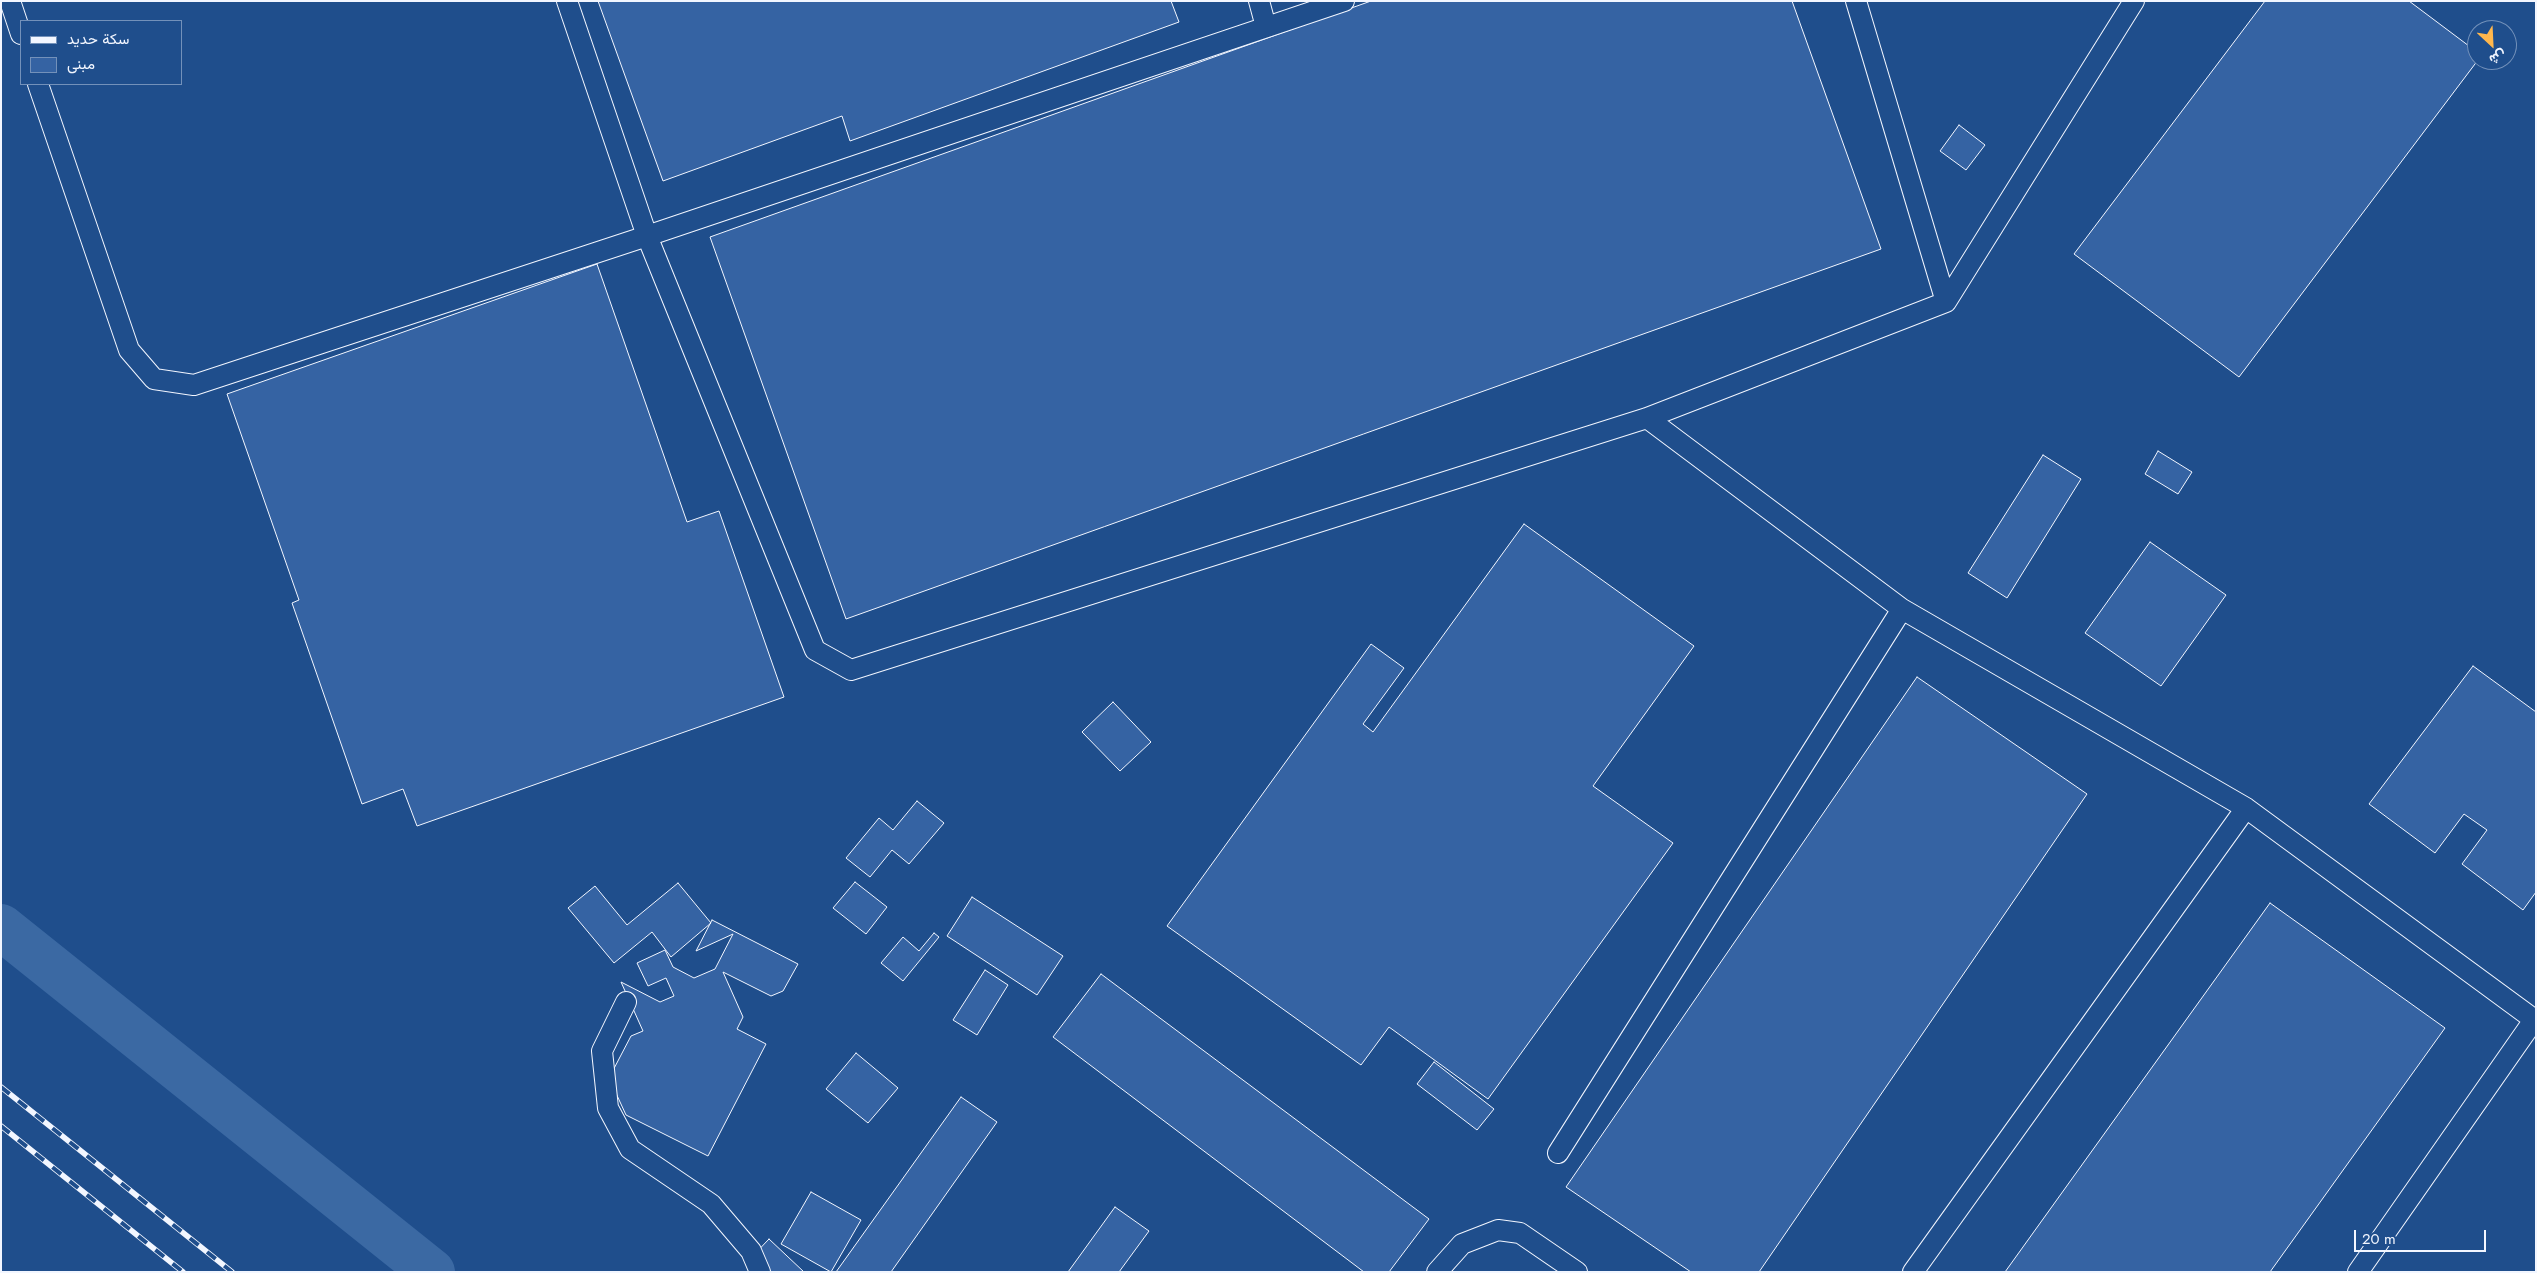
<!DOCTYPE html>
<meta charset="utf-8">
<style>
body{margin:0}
#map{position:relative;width:2537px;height:1273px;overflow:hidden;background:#1f4e8c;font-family:Jost,Vazirmatn,sans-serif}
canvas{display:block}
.frame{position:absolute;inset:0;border:2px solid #f2f6ff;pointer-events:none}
.legend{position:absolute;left:20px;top:20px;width:162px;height:65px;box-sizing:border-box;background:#1f4e8c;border:1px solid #7391ba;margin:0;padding:6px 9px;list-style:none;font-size:15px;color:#f2f6ff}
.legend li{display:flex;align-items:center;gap:10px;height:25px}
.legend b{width:25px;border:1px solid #7391ba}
.north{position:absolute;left:2467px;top:20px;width:50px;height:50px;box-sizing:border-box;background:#1f4e8c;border:1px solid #7391ba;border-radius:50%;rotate:155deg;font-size:14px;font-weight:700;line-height:20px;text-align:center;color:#f2f6ff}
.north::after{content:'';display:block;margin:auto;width:18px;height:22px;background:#ffb74d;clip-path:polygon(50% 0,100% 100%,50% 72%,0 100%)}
.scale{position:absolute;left:2354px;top:1230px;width:132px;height:22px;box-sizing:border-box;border:2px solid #f2f6ff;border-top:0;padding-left:6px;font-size:15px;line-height:18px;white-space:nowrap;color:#f2f6ff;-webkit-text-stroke:4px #1f4e8c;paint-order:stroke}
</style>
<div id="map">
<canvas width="2537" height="1273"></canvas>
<div class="frame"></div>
<ul class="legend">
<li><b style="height:6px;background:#f2f6ff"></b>سكة حديد</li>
<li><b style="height:14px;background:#3563a3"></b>مبنى</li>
</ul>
<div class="north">ش</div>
<div class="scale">20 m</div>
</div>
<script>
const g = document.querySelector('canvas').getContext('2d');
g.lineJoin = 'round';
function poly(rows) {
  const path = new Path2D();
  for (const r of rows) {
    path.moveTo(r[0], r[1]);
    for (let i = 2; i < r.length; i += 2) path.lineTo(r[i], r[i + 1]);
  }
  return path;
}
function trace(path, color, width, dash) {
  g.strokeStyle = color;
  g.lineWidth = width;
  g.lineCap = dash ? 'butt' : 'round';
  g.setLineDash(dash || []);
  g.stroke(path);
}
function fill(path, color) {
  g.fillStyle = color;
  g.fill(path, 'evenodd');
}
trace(poly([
 [1,927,432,1272]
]), '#3b69a3', 46);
const building = poly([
 [598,1,1171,1,1179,22,850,141,842,116,663,181,598,1],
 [1371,1,1792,1,1881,249,846,619,710,237,1371,1],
 [2265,1,2409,1,2477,52,2478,60,2239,377,2074,254,2265,1],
 [1959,125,1985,145,1966,170,1940,151,1959,125],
 [597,264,687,522,719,511,784,697,417,826,403,789,362,804,292,603,299,600,227,394,597,264],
 [2158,451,2192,472,2178,494,2145,474,2158,451],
 [2043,455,2081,479,2007,598,1968,573,2043,455],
 [1524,524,1694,646,1593,786,1673,843,1488,1099,1389,1027,1361,1065,1167,926,1371,644,1404,668,1363,724,1373,732,1524,524],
 [2150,542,2226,595,2161,686,2085,633,2150,542],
 [2473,666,2536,712,2536,892,2523,910,2462,864,2487,830,2464,814,2435,853,2369,804,2473,666],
 [1917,677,2087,794,1759,1272,1691,1272,1566,1187,1917,677],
 [1113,702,1151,742,1120,771,1082,732,1113,702],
 [917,801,944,823,909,864,892,850,870,877,846,858,879,818,893,830,917,801],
 [855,882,887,907,866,934,833,908,855,882],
 [678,883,711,923,671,957,652,932,614,963,568,908,595,886,627,925,678,883],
 [972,897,1063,956,1037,995,947,936,972,897],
 [2270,903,2445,1028,2270,1272,2005,1272,2270,903],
 [712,920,798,964,783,991,771,996,723,972,743,1017,737,1029,766,1044,708,1156,626,1115,609,1078,631,1036,643,1031,621,982,660,1002,674,996,666,978,648,986,637,963,665,950,673,967,694,978,715,969,733,934,696,951,712,920],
 [934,933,939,937,903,981,881,963,903,937,919,951,934,933],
 [985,970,1008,985,977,1035,953,1020,985,970],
 [1101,974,1429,1219,1389,1272,1364,1272,1053,1037,1101,974],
 [856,1053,898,1088,868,1123,826,1089,856,1053],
 [1434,1062,1494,1109,1477,1130,1417,1084,1434,1062],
 [961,1097,997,1122,891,1272,836,1272,961,1097],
 [811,1192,861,1220,831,1272,781,1244,811,1192],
 [1115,1207,1149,1231,1119,1272,1068,1272,1115,1207],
 [769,1239,804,1272,761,1272,749,1260,769,1239]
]);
fill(building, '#3563a3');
trace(building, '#f2f6ff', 1);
const service = poly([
 [10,1,21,34],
 [567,1,647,236,815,650,851,670,1647,418,1946,302,2134,1],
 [1259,1,1266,27],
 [1856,1,1946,302],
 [38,84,129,350,154,379,194,385,647,236,1344,1],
 [1647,418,1902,609,2246,808,2536,1021],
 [626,1002,602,1051,608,1108,630,1149,711,1204,751,1251,760,1272],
 [1558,1153,1902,609],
 [1437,1272,1462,1244,1498,1230,1520,1233,1577,1272],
 [1913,1272,2246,808],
 [2358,1272,2534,1020]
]);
trace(service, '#f2f6ff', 22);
trace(service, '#1f4e8c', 20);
const rail = poly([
 [1,1087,232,1272],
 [1,1126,183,1272]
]);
trace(rail, '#f2f6ff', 5.5);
trace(rail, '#1f4e8c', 4, [11]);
</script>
